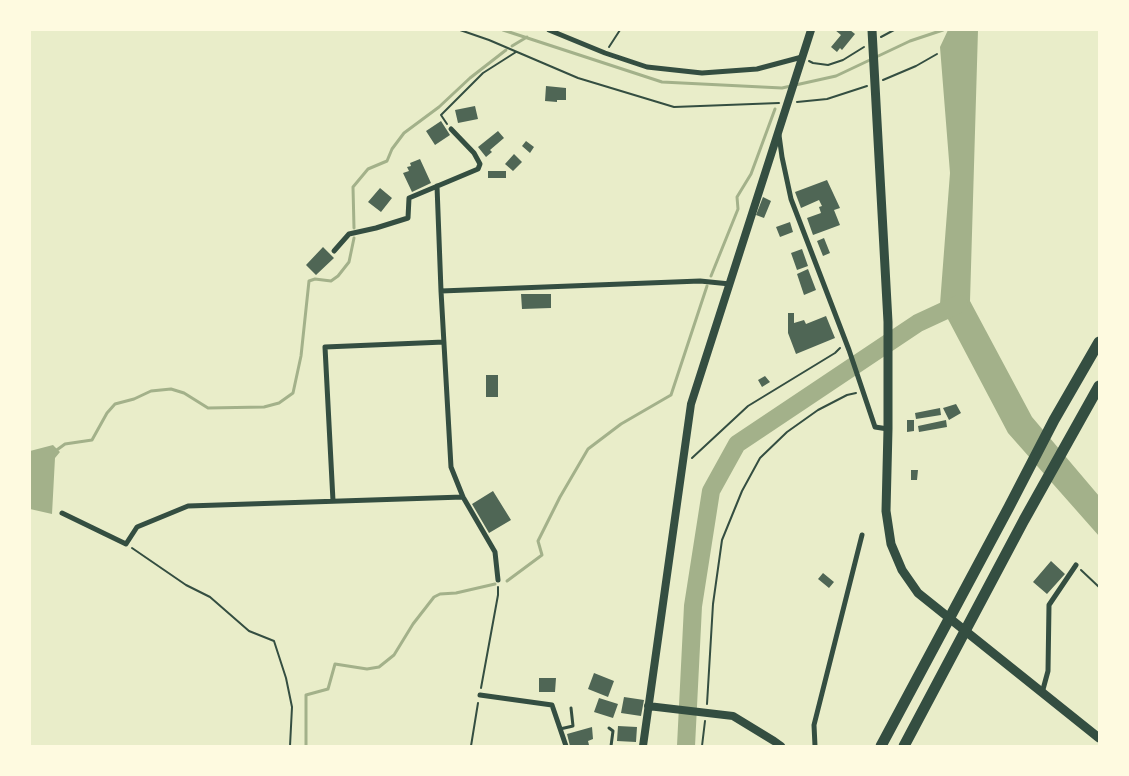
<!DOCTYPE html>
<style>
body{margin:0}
#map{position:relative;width:1129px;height:776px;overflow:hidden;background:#e9edc9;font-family:Raleway,sans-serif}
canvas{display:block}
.frame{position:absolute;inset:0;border:31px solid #fefae0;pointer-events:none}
</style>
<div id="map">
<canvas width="1129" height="776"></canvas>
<div class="frame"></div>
</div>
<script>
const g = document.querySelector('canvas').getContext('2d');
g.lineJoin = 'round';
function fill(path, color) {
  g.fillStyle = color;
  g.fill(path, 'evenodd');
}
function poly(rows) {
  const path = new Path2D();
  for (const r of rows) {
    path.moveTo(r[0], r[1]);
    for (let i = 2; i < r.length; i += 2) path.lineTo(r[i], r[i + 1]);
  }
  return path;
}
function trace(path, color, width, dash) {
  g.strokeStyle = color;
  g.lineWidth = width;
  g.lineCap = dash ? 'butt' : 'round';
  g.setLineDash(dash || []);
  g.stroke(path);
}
fill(poly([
 [948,30,978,30,970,301,1032,417,1099,496,1099,536,1008,433,940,304,950,173,940,47],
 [53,445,60,452,55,458,52,514,30,509,30,451]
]), '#a3b18a');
trace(poly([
 [503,30,662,82,782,88,836,76,910,41,943,30],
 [512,46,527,37],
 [354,228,353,187,368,169,387,161,392,149,404,133,439,107,470,78,506,50],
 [711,276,738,209,737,197,751,174,775,109],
 [54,452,65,444,92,440,107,413,115,404,134,399,151,391,171,389,184,393,208,408,264,407,279,403,293,393,301,356,309,281,315,279,331,281,338,276,349,262,354,238],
 [507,581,542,555,538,541,560,497,588,449,621,424,671,395,707,286],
 [306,746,306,695,328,689,335,664,367,669,379,667,394,655,413,624,434,597,440,594,456,593,495,584]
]), '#a3b18a', 3);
trace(poly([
 [686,746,693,606,711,491,737,444,918,323,959,304]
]), '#a3b18a', 18);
fill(poly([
 [835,30,850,30,855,34,842,50,840,48,837,52,831,47,841,35],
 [546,86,566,88,566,100,557,100,557,102,545,101],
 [475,106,478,119,458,123,455,110],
 [441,121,450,135,435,145,426,131],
 [498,131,504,138,490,150,492,152,486,157,478,147],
 [526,141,534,147,530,153,522,146],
 [514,154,522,162,513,171,505,164],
 [420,159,431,183,412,192,403,173,409,171,407,167,411,166,410,163],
 [488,171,506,171,506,178,488,178],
 [827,180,840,208,834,210,840,225,813,235,807,218,821,213,819,207,822,206,819,200,801,208,795,192],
 [380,188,392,198,381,212,368,202],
 [763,197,771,201,764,218,756,215],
 [790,222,793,232,780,237,776,227],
 [824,238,830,253,823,256,817,241],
 [323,247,334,258,316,275,306,265],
 [802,249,808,266,797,270,791,253],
 [808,269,816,290,804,295,797,274],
 [521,294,551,294,551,308,522,309],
 [788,313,794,313,794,323,804,320,806,324,826,316,835,338,796,354,788,333],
 [486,375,498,375,498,397,486,397],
 [765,376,770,382,762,387,758,380],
 [956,404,961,413,949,420,943,408],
 [940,408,941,415,916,419,915,413],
 [907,420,914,420,914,431,907,432],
 [946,420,947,427,919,432,918,426],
 [911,470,918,470,917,480,911,480],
 [493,491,511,520,489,533,472,504],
 [1051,561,1065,574,1047,594,1033,582],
 [823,573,834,582,829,588,818,579],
 [594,673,614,681,608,697,588,689],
 [539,678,556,678,555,692,539,692],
 [624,697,644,700,641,716,621,713],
 [599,698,618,704,613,718,594,712],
 [618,726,637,727,636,742,617,741],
 [592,727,593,739,588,741,589,745,584,746,570,746,567,734]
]), '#4f6655');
trace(poly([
 [460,30,489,40,578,78,674,107,779,103],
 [881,37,894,30],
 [609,47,620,30],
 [809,61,813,63,828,65,843,60,864,47],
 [883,80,916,66,937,54],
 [797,102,827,99,867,86],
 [447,124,441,115,483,73,516,52],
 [692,458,748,406,835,353,840,348],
 [132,548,186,585,210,597,249,631,274,641,286,678,292,707,290,746],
 [1081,570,1099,587],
 [481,688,498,595,498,587],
 [707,704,713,604,722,540,742,491,760,458,787,432,818,410,847,395,856,393],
 [471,746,478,703],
 [702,746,705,721]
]), '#344e41', 2);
trace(poly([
 [609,728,613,731,611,746],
 [560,729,573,726,571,708]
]), '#344e41', 3);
trace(poly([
 [549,30,605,53,647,67,702,73,757,69,802,57],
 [779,135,782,157,791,199,849,350,875,427,888,429],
 [437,186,441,291,451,467,463,497,495,552,498,580],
 [334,251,349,234,376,228,408,218,409,198,478,169,480,164,474,153,451,129],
 [441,291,700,281,730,284],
 [333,501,325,347,444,342],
 [62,513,126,544,137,527,188,506,463,497],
 [1042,693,1048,671,1049,605,1076,565],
 [480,695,552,705,566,746],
 [815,746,814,725,862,535]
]), '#344e41', 5);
trace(poly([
 [648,706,733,716,774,741,781,746],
 [643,746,691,404,811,30]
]), '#344e41', 8);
trace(poly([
 [872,30,888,322,888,429,886,511,891,544,902,570,918,593,1099,738]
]), '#344e41', 9);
trace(poly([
 [881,746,1009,507,1054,420,1099,342],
 [904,746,1024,520,1099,386]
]), '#344e41', 11);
</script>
